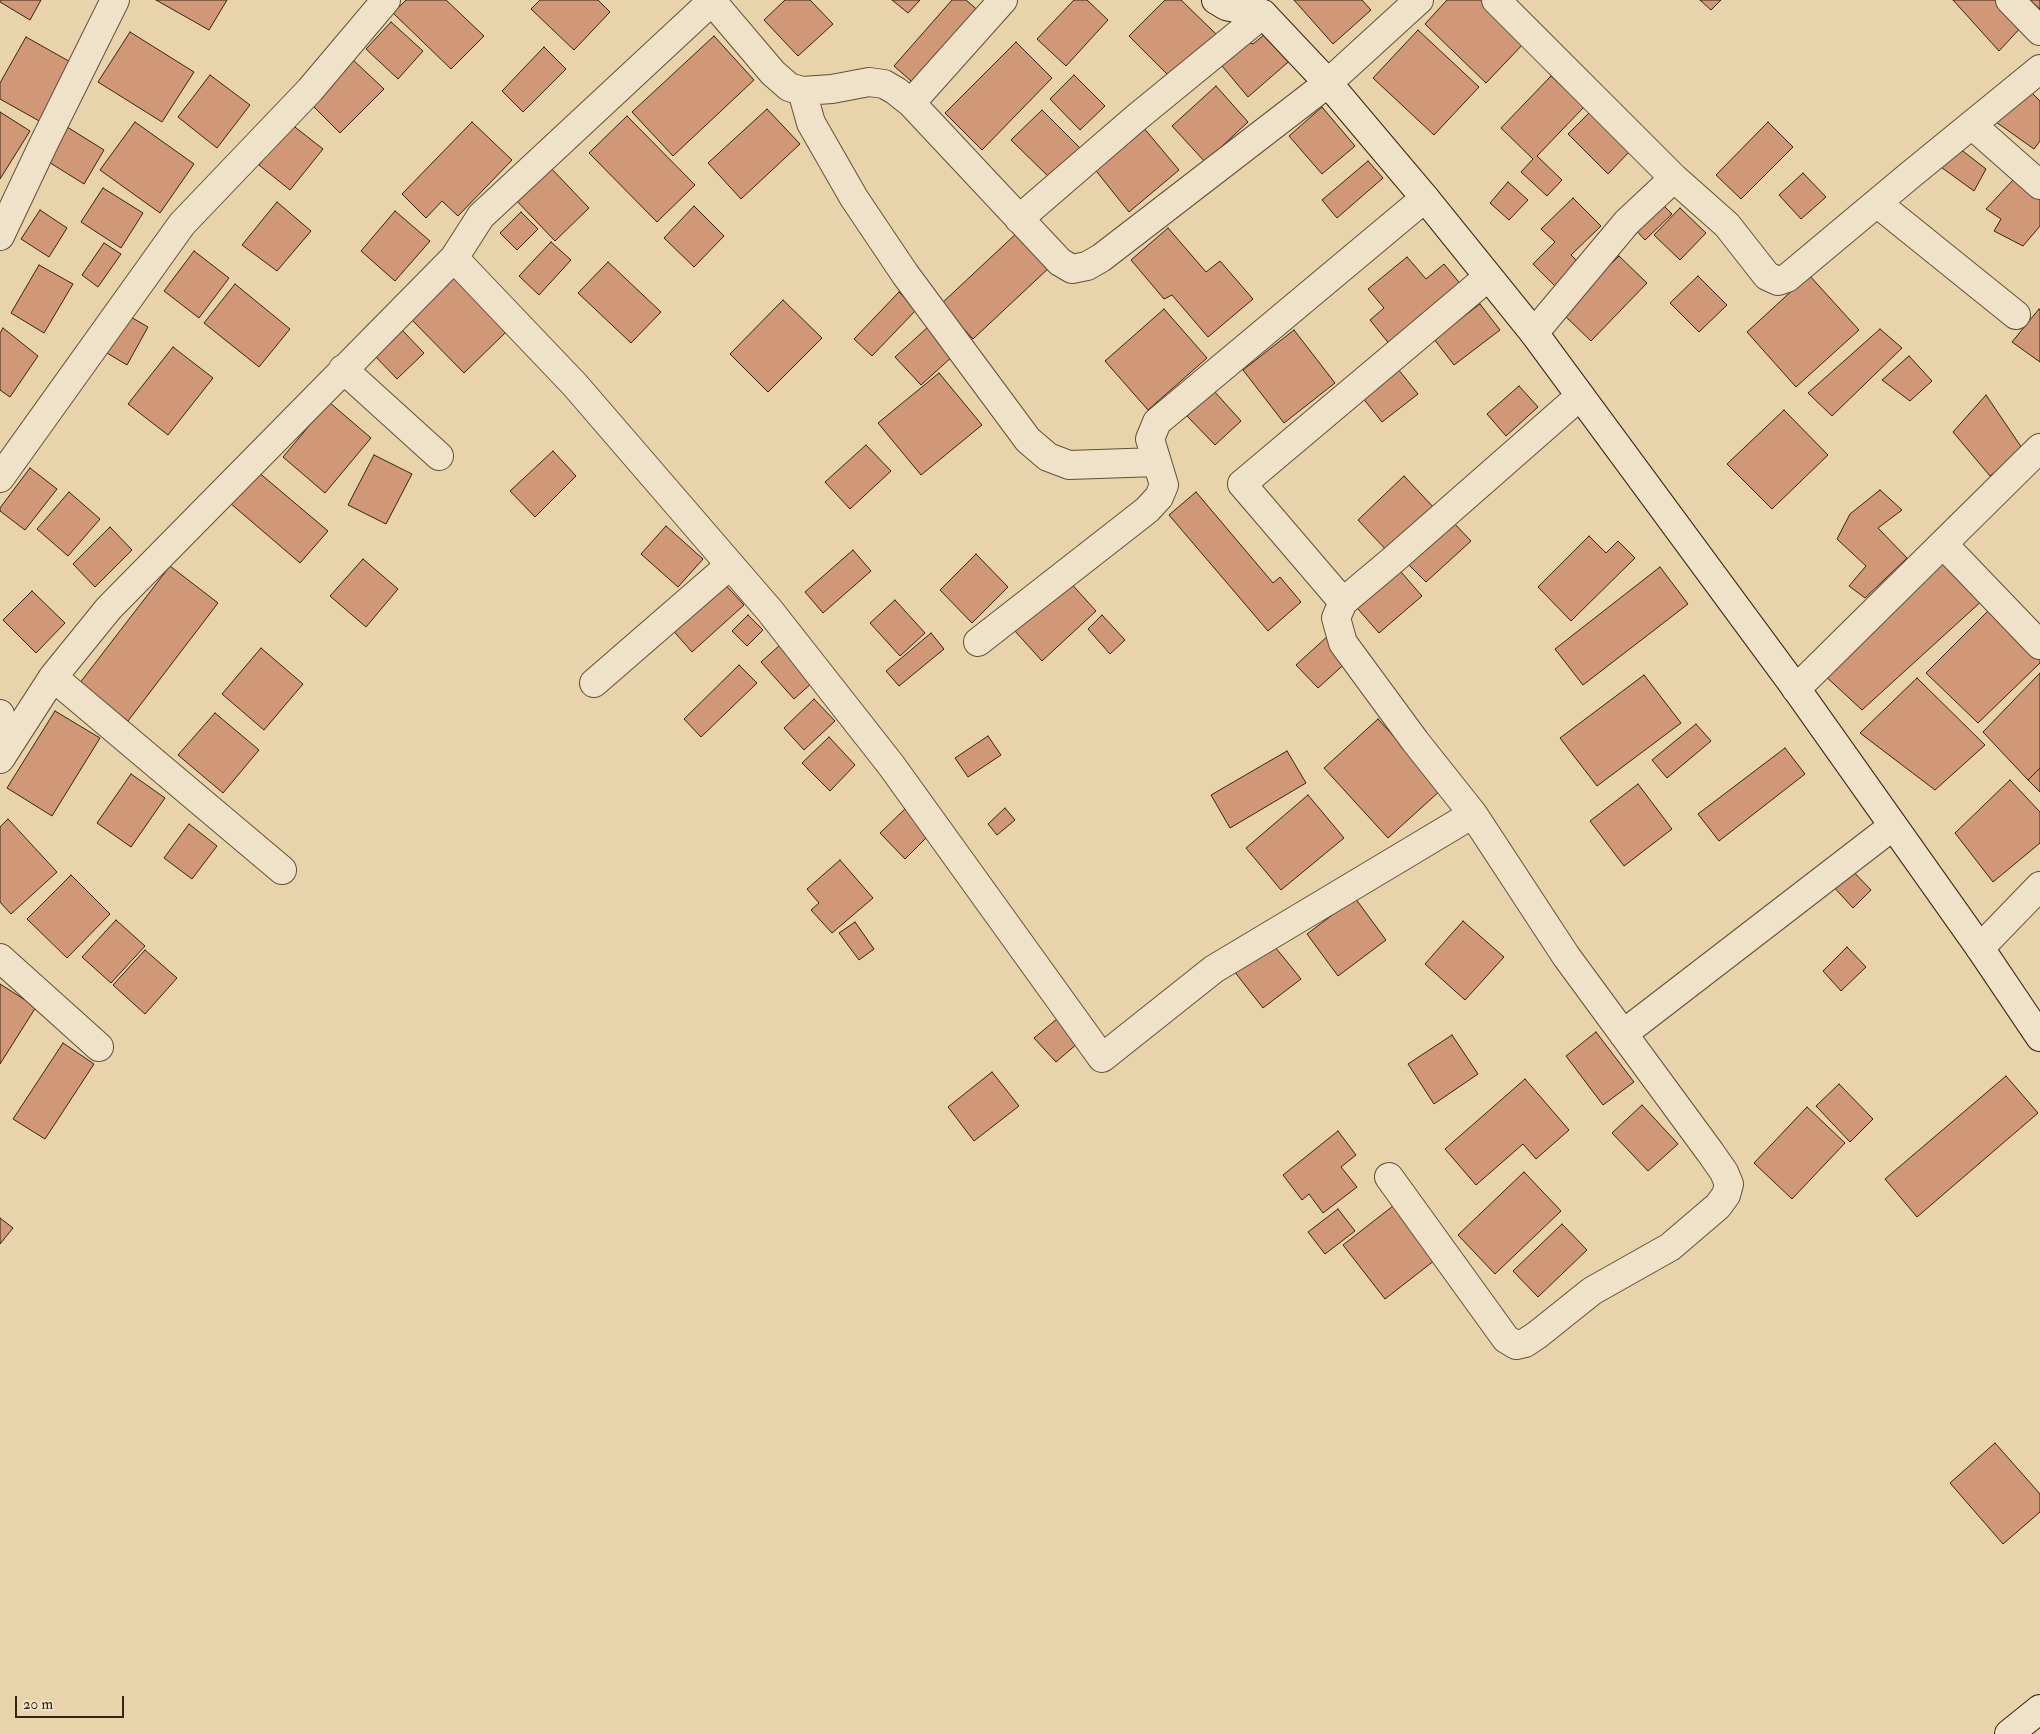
<!DOCTYPE html>
<style>
body{margin:0}
#map{position:relative;width:2040px;height:1734px;overflow:hidden;background:#e8d3aa;font-family:"IM FELL Double Pica",serif}
canvas{display:block}
.scale{position:absolute;left:15px;top:1696px;width:109px;height:22px;box-sizing:border-box;border:2px solid #372312;border-top:0;padding-left:6px;font-size:15px;line-height:18px;white-space:nowrap;color:#372312;-webkit-text-stroke:4px #f0e2c8;paint-order:stroke}
</style>
<div id="map">
<canvas width="2040" height="1734"></canvas>
<div class="scale">20 m</div>
</div>
<script>
const g = document.querySelector('canvas').getContext('2d');
g.lineJoin = 'round';
function fill(path, color) {
  g.fillStyle = color;
  g.fill(path, 'evenodd');
}
function poly(rows) {
  const path = new Path2D();
  for (const r of rows) {
    path.moveTo(r[0], r[1]);
    for (let i = 2; i < r.length; i += 2) path.lineTo(r[i], r[i + 1]);
  }
  return path;
}
function trace(path, color, width, dash) {
  g.strokeStyle = color;
  g.lineWidth = width;
  g.lineCap = dash ? 'butt' : 'round';
  g.setLineDash(dash || []);
  g.stroke(path);
}
const building = poly([
 [0,0,41,0,30,20,0,2,0,0],
 [156,0,227,0,209,30,156,0],
 [406,0,446,0,484,36,451,69,393,13,406,0],
 [540,0,598,0,610,12,574,50,531,9,540,0],
 [785,0,810,0,833,24,798,56,764,20,785,0],
 [892,0,920,0,908,13,892,0],
 [952,0,966,0,983,15,919,88,894,66,952,0],
 [1074,0,1087,0,1108,20,1066,66,1037,39,1074,0],
 [1165,0,1181,0,1216,34,1172,79,1129,36,1165,0],
 [1294,0,1362,0,1371,10,1333,44,1294,0],
 [1447,0,1481,0,1525,42,1486,83,1425,24,1447,0],
 [1700,0,1721,0,1711,10,1700,0],
 [1953,0,2002,0,2024,24,1999,51,1953,0],
 [2030,0,2040,0,2040,9,2030,0],
 [391,22,423,51,398,79,366,49,391,22],
 [1270,30,1294,57,1248,97,1217,60,1242,40,1253,44,1270,30],
 [1418,30,1479,87,1434,135,1373,78,1418,30],
 [130,32,194,72,162,122,98,82,130,32],
 [714,36,754,80,673,156,632,112,714,36],
 [26,37,74,64,41,122,0,99,0,83,26,37],
 [1016,42,1052,78,982,150,945,113,1016,42],
 [544,47,566,69,523,112,502,91,544,47],
 [351,58,384,89,340,133,309,102,351,58],
 [210,75,250,105,217,148,178,117,210,75],
 [1074,75,1105,106,1080,130,1050,99,1074,75],
 [1551,76,1584,107,1537,156,1562,180,1547,196,1521,172,1533,159,1501,128,1551,76],
 [1216,86,1248,122,1205,162,1172,126,1216,86],
 [2030,91,2040,101,2040,141,2034,149,1996,122,2030,91],
 [1322,107,1355,146,1322,174,1289,136,1322,107],
 [767,109,800,144,741,199,708,163,767,109],
 [1042,110,1080,148,1050,178,1011,140,1042,110],
 [1591,111,1631,150,1608,174,1568,134,1591,111],
 [0,112,30,131,0,179,0,112],
 [627,116,695,185,657,222,589,153,627,116],
 [135,122,194,164,160,213,100,170,135,122],
 [472,122,512,160,458,216,442,201,426,218,402,194,472,122],
 [1768,122,1793,147,1741,199,1716,175,1768,122],
 [291,124,323,149,290,190,259,165,291,124],
 [64,125,104,150,84,184,44,159,64,125],
 [1143,127,1179,170,1129,212,1093,167,1143,127],
 [1955,145,1986,169,1974,191,1934,162,1955,145],
 [1368,161,1383,178,1337,218,1322,200,1368,161],
 [548,165,589,208,555,241,514,198,548,165],
 [1803,173,1826,197,1801,219,1779,195,1803,173],
 [2013,180,2040,200,2040,226,2023,246,1994,231,2001,219,1986,209,2013,180],
 [1508,182,1528,200,1509,220,1490,203,1508,182],
 [103,188,143,213,121,248,81,222,103,188],
 [1573,198,1601,226,1571,255,1583,267,1560,291,1533,264,1555,242,1541,229,1573,198],
 [1656,198,1672,214,1645,240,1630,224,1656,198],
 [277,202,311,231,277,271,242,245,277,202],
 [694,206,724,236,694,267,664,238,694,206],
 [1680,208,1706,233,1680,260,1654,235,1680,208],
 [40,210,67,228,49,257,21,239,40,210],
 [395,211,430,241,395,281,361,251,395,211],
 [521,212,538,229,517,250,500,233,521,212],
 [1168,228,1206,272,1220,261,1253,299,1208,337,1172,295,1164,299,1131,260,1168,228],
 [1019,231,1051,266,973,339,941,304,1019,231],
 [551,242,571,260,539,295,519,276,551,242],
 [104,243,121,254,98,287,82,275,104,243],
 [194,251,229,278,199,318,164,291,194,251],
 [1619,256,1647,283,1591,341,1562,313,1619,256],
 [1407,257,1426,279,1444,264,1463,287,1391,346,1370,320,1384,308,1368,289,1407,257],
 [608,262,661,312,631,343,578,293,608,262],
 [39,265,73,284,44,333,11,313,39,265],
 [1809,275,1859,330,1796,387,1747,332,1809,275],
 [1698,276,1727,305,1699,332,1670,303,1698,276],
 [453,277,506,332,464,373,411,319,453,277],
 [235,284,290,329,259,367,204,323,235,284],
 [899,292,916,310,872,356,854,339,899,292],
 [783,300,822,338,768,392,730,354,783,300],
 [1480,304,1500,330,1454,365,1434,339,1480,304],
 [1164,309,1207,358,1148,410,1105,361,1164,309],
 [2039,309,2040,310,2040,362,2012,342,2039,309],
 [124,313,148,327,127,365,102,350,124,313],
 [928,327,954,355,921,385,895,357,928,327],
 [3,328,38,356,10,397,0,390,0,333,3,328],
 [1880,329,1902,348,1832,416,1808,393,1880,329],
 [402,330,424,353,397,379,375,356,402,330],
 [1294,330,1335,383,1284,423,1243,370,1294,330],
 [173,347,213,378,168,435,128,404,173,347],
 [1909,356,1932,381,1910,401,1882,380,1909,356],
 [1398,369,1418,394,1382,422,1362,397,1398,369],
 [939,373,982,425,921,475,878,423,939,373],
 [1519,386,1538,407,1506,436,1487,414,1519,386],
 [1214,391,1241,421,1215,445,1187,416,1214,391],
 [1986,395,2024,451,1990,476,1953,432,1986,395],
 [329,402,371,438,325,493,283,457,329,402],
 [1784,410,1828,455,1772,509,1727,464,1784,410],
 [866,445,891,471,850,509,825,482,866,445],
 [553,451,576,476,535,517,510,491,553,451],
 [374,455,412,474,386,524,348,505,374,455],
 [30,468,57,489,25,530,0,511,0,508,30,468],
 [257,471,328,531,300,563,230,503,257,471],
 [1404,476,1436,510,1390,554,1358,520,1404,476],
 [1880,490,1902,510,1878,528,1907,558,1865,598,1849,586,1866,566,1837,539,1850,514,1880,490],
 [69,492,100,519,68,556,37,529,69,492],
 [1196,492,1273,583,1280,577,1301,602,1268,631,1169,515,1196,492],
 [1452,521,1471,541,1426,582,1407,563,1452,521],
 [666,526,703,559,678,587,641,554,666,526],
 [110,527,132,550,95,587,73,564,110,527],
 [1589,536,1606,553,1618,541,1635,558,1571,621,1538,587,1589,536],
 [853,550,871,571,823,613,805,592,853,550],
 [976,554,1008,587,972,623,940,590,976,554],
 [1941,554,1985,598,1862,710,1822,673,1941,554],
 [363,559,398,589,366,627,330,596,363,559],
 [1394,564,1422,596,1379,633,1351,601,1394,564],
 [170,566,218,603,128,721,79,684,170,566],
 [1660,567,1688,604,1583,685,1555,649,1660,567],
 [721,580,744,605,692,652,670,627,721,580],
 [1068,580,1096,611,1042,661,1014,630,1068,580],
 [32,591,65,623,36,653,3,620,32,591],
 [895,600,925,633,900,656,870,623,895,600],
 [1990,609,2040,659,2040,663,1978,723,1926,673,1990,609],
 [748,615,763,630,747,646,732,631,748,615],
 [1102,615,1125,640,1110,654,1088,629,1102,615],
 [931,633,944,649,899,686,886,671,931,633],
 [1329,635,1350,659,1318,688,1296,665,1329,635],
 [780,645,813,682,794,699,761,662,780,645],
 [261,648,303,684,264,730,222,694,261,648],
 [739,665,757,683,701,737,684,719,739,665],
 [2040,673,2040,768,2028,780,1983,732,2040,673],
 [1644,675,1681,723,1597,786,1560,738,1644,675],
 [1917,678,1985,745,1935,790,1860,733,1917,678],
 [814,699,835,721,804,750,784,728,814,699],
 [55,711,100,738,52,816,7,788,55,711],
 [215,713,259,750,223,793,178,755,215,713],
 [1378,719,1442,789,1388,838,1324,768,1378,719],
 [1696,724,1711,741,1667,778,1652,760,1696,724],
 [988,736,1001,755,968,777,955,758,988,736],
 [829,737,855,765,830,791,802,763,829,737],
 [1785,748,1805,774,1719,841,1698,814,1785,748],
 [1287,751,1306,783,1230,828,1211,795,1287,751],
 [2040,768,2040,792,2028,780,2040,768],
 [131,774,165,798,131,847,97,823,131,774],
 [2010,780,2040,812,2040,843,1993,882,1955,833,2010,780],
 [1638,784,1672,829,1624,866,1590,821,1638,784],
 [1308,795,1344,838,1281,890,1246,848,1308,795],
 [1005,808,1015,820,997,835,988,824,1005,808],
 [905,809,930,834,905,859,880,833,905,809],
 [8,819,57,872,11,914,0,902,0,827,8,819],
 [189,824,217,846,192,879,164,858,189,824],
 [840,860,873,898,832,933,811,910,819,903,807,889,840,860],
 [1848,866,1871,890,1853,908,1830,883,1848,866],
 [71,875,110,914,67,958,27,919,71,875],
 [1355,898,1386,940,1338,976,1307,934,1355,898],
 [116,920,145,946,111,983,82,957,116,920],
 [1463,921,1504,957,1465,1000,1425,964,1463,921],
 [855,922,874,949,859,960,839,933,855,922],
 [1271,942,1301,979,1263,1008,1234,971,1271,942],
 [1847,947,1866,967,1841,991,1823,971,1847,947],
 [145,950,177,978,145,1014,113,985,145,950],
 [0,984,36,1007,0,1064,0,984],
 [1057,1019,1078,1043,1056,1062,1034,1038,1057,1019],
 [1596,1032,1634,1082,1603,1105,1566,1056,1596,1032],
 [1452,1035,1478,1074,1434,1104,1408,1064,1452,1035],
 [63,1043,94,1064,45,1139,13,1119,63,1043],
 [992,1072,1019,1106,974,1141,948,1107,992,1072],
 [2006,1076,2038,1113,1917,1217,1885,1179,2006,1076],
 [1525,1079,1569,1130,1536,1159,1523,1144,1476,1185,1445,1149,1525,1079],
 [1839,1084,1873,1119,1850,1142,1816,1106,1839,1084],
 [1642,1105,1678,1144,1648,1171,1612,1133,1642,1105],
 [1807,1107,1845,1143,1792,1199,1754,1163,1807,1107],
 [1338,1131,1356,1155,1341,1167,1357,1187,1323,1213,1309,1194,1302,1200,1283,1175,1338,1131],
 [1524,1172,1561,1211,1495,1274,1458,1235,1524,1172],
 [1393,1206,1435,1260,1385,1299,1343,1245,1393,1206],
 [1338,1209,1355,1231,1325,1254,1308,1232,1338,1209],
 [0,1218,13,1228,0,1244,0,1218],
 [1562,1224,1587,1250,1538,1297,1513,1271,1562,1224],
 [1995,1443,2040,1494,2040,1512,2003,1544,1950,1483,1995,1443]
]);
fill(building, '#d19877');
trace(building, '#372312', 1);
const minor = poly([
 [711,0,773,73,789,87,802,91,832,89,869,82,884,84,896,91,911,103,1060,262,1072,269,1087,266,1101,258,1328,83,1419,0],
 [1496,0,1674,178],
 [2010,0,2040,31],
 [802,91,811,123,854,198,905,274,1028,440,1048,457,1069,465,1157,462],
 [911,103,1003,0],
 [1972,125,2040,185],
 [1877,203,2016,315],
 [1019,219,1136,118,1263,14],
 [454,258,575,385,770,611,891,765,1102,1058,1214,969,1473,814],
 [1534,333,1627,222,1674,178,1727,225,1767,276,1778,281,1787,278,1909,176,2040,69],
 [343,369,439,456],
 [0,478,182,224,310,90,386,0],
 [1943,544,2040,645],
 [1343,602,1242,484,1488,277],
 [978,642,1147,510,1159,497,1164,485,1150,439,1157,422,1425,198],
 [53,677,282,870],
 [594,683,730,565],
 [1796,689,2040,448],
 [2,756,53,677,109,608,454,258,481,216,712,1],
 [1980,948,2040,886],
 [0,958,99,1047],
 [1623,1034,1893,826],
 [1389,1177,1506,1339,1516,1345,1525,1343,1537,1335,1592,1291,1670,1247,1718,1206,1726,1195,1729,1184,1724,1172,1710,1152,1566,956,1473,814,1415,741,1343,643,1336,618,1343,602,1393,560,1580,396]
]);
const tertiary = poly([
 [0,236,44,143,115,0],
 [0,714,2,756,0,759]
]);
const secondary = poly([
 [1216,0,1226,6,1263,14,1328,83,1425,198,1534,333,1795,687,1980,948,2040,1037],
 [2009,1734,2040,1709]
]);
trace(minor, '#634f38', 30);
trace(tertiary, '#634f38', 30);
trace(secondary, '#372312', 30);
trace(minor, '#f0e2c8', 28);
trace(tertiary, '#f0e2c8', 28);
trace(secondary, '#f0e2c8', 28);
</script>
